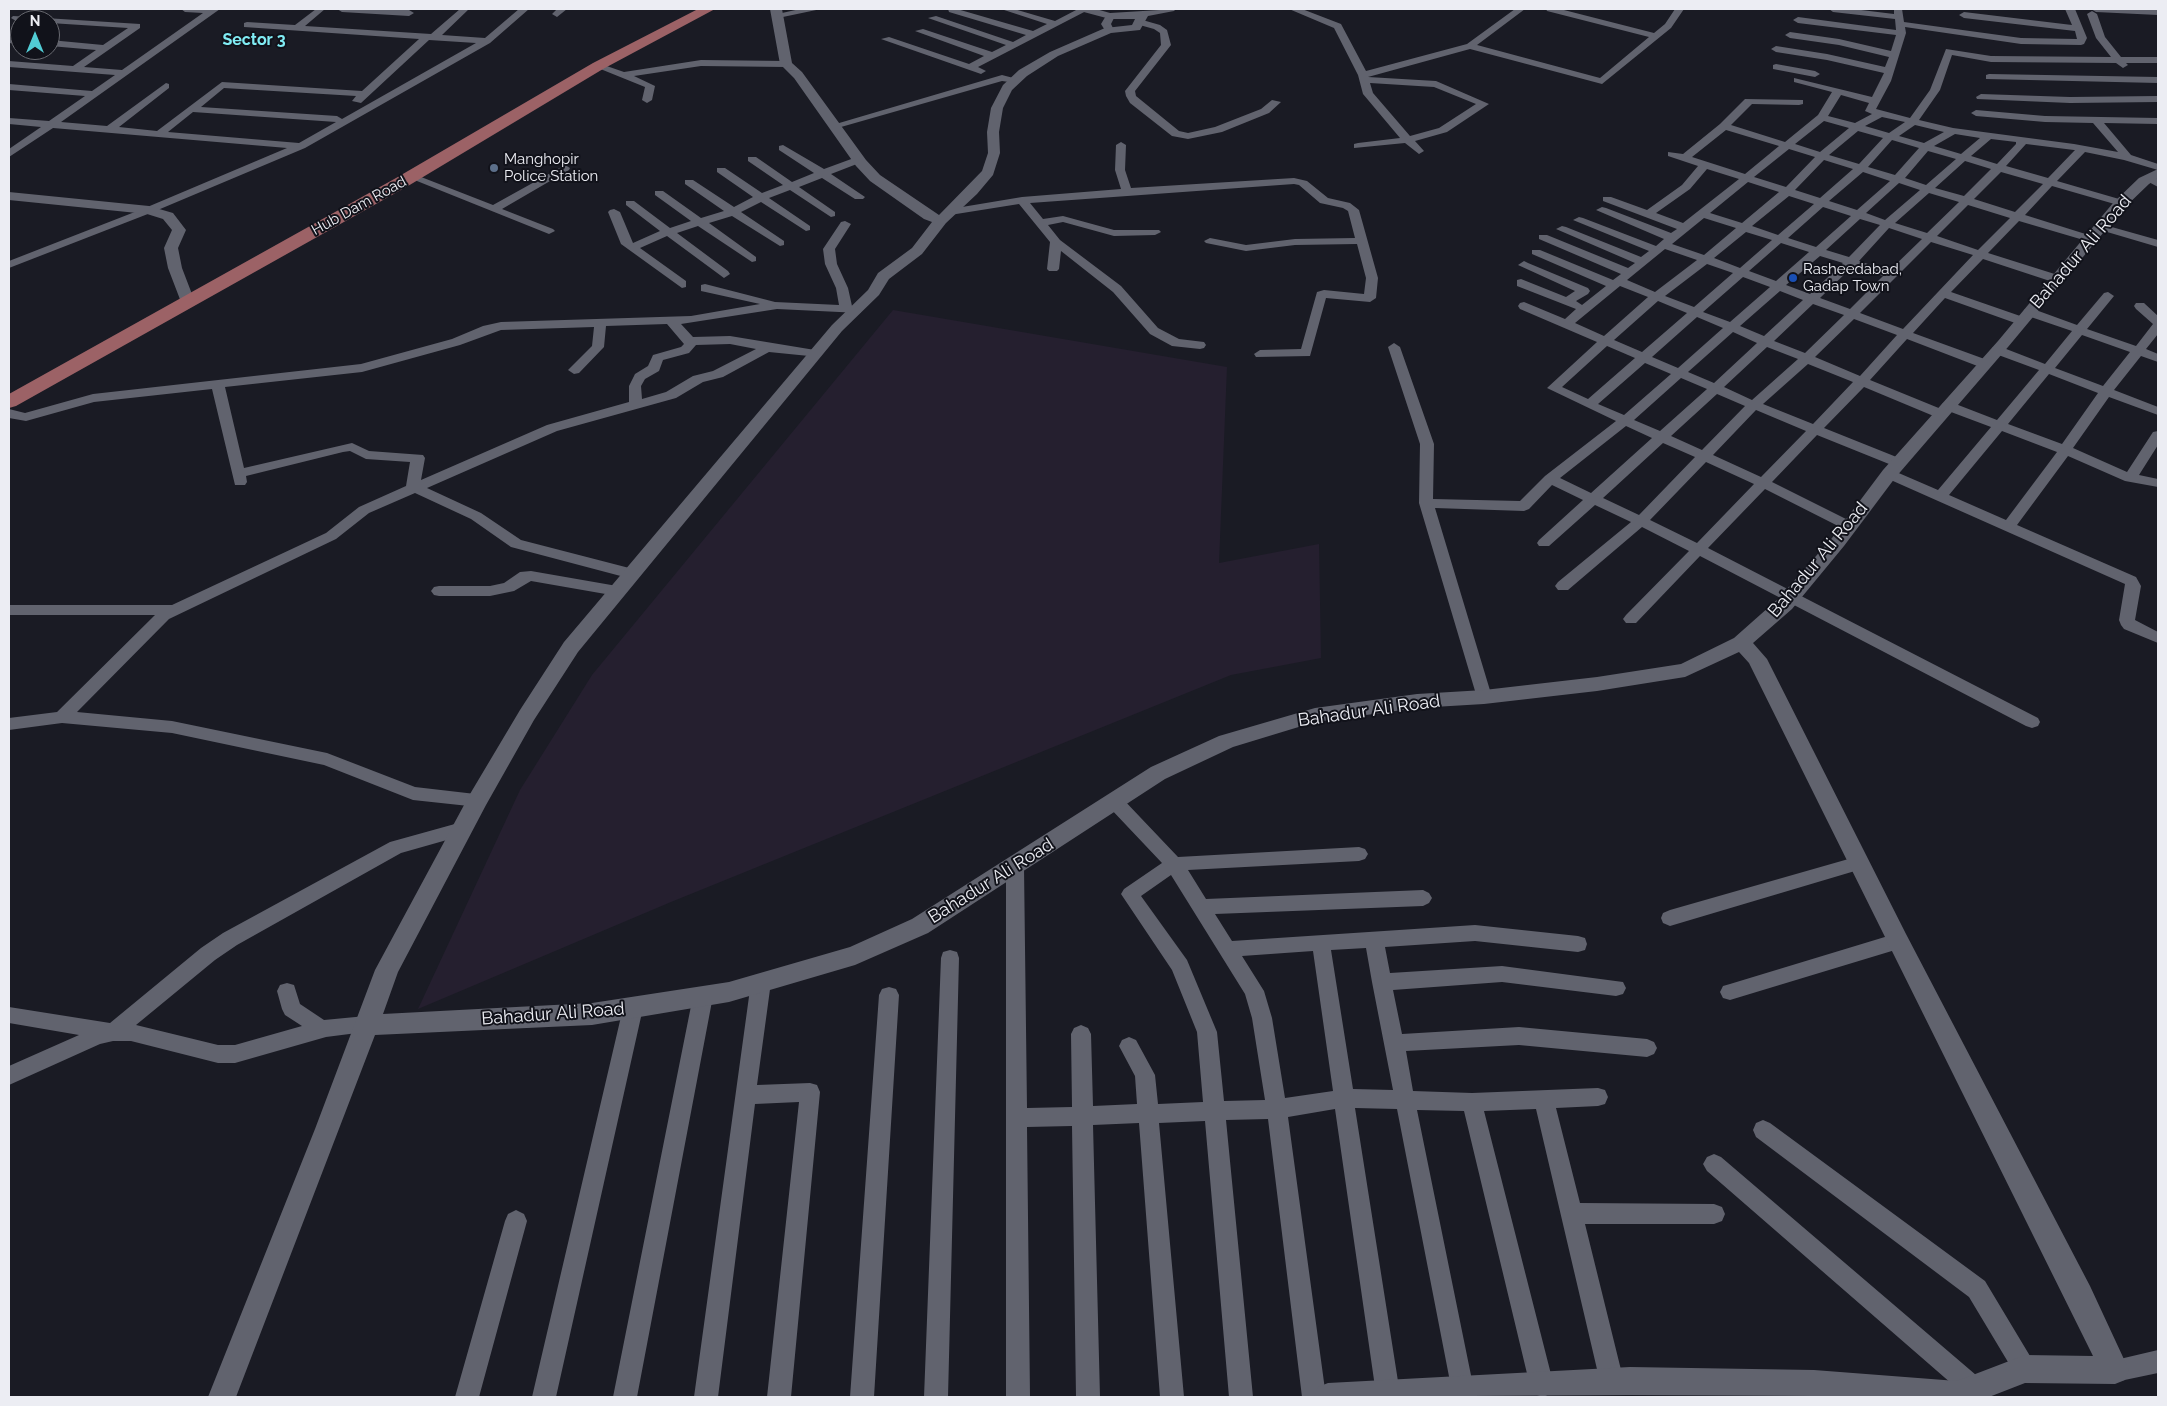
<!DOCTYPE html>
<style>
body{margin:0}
#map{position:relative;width:2167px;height:1406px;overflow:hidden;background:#1a1b24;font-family:Raleway,sans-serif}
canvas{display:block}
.frame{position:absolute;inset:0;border:10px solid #ecedf3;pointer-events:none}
.north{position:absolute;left:10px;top:10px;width:50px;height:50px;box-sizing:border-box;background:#11121a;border:1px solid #696a71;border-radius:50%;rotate:0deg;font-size:14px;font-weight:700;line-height:20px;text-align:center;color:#ecedf3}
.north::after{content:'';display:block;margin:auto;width:18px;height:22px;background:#51ccd5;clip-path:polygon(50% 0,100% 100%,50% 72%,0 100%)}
</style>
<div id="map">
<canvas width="2167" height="1406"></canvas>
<div class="frame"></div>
<div class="north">N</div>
</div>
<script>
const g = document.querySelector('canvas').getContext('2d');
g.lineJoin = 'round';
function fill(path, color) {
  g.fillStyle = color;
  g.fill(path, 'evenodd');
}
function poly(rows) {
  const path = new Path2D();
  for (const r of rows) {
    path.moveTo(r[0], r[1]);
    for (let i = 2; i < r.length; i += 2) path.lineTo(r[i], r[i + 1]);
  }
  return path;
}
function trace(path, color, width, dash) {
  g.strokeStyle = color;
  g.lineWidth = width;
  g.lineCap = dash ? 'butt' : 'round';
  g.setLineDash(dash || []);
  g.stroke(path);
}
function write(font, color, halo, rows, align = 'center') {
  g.font = font + ' Raleway,sans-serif';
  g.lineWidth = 4;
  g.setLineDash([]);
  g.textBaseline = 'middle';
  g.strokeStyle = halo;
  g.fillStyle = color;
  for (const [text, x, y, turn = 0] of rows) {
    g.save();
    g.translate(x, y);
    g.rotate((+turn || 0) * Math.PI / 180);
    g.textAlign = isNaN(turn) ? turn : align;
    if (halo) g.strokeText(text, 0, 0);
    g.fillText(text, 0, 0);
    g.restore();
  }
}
fill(poly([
 [893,310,1227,367,1219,563,1319,544,1321,658,1231,675,671,902,418,1009,520,790,592,675]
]), '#251f2f');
fill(poly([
 [181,9,220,9,61,122,107,126,166,83,169,84,169,88,119,127,157,131,222,82,362,91,419,39,244,27,244,23,247,22,295,25,316,9,325,9,305,26,431,34,460,9,469,9,442,35,485,38,519,9,529,9,490,43,305,148,153,212,9,268,9,261,145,208,287,148,53,128,9,157,9,149,41,127,9,124,9,118,49,121,85,96,9,90,9,84,92,91,115,75,9,67,9,61,73,66,96,50,50,46,50,40,103,45,128,28,50,23,50,20,16,21,11,18,13,16,140,24,140,28,84,67,122,70,203,13,185,12,181,9],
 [429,40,476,43,342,119,337,116,201,107,224,88,356,96,352,101,361,103,429,40],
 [193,112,336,122,299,143,168,132,193,112],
 [337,9,383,9,409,10,414,13,409,16,342,12,337,9],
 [557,9,567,9,557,17,552,14,557,9],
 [800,9,821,9,778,18,773,15,800,9],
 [948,9,957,9,1033,31,1047,24,1001,9,1014,9,1055,21,1078,9,1090,9,978,67,986,71,981,74,881,39,889,37,969,64,984,56,915,31,923,29,992,52,1006,45,928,18,936,16,1013,42,1026,35,949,12,948,9],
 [1289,9,1302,9,1341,24,1366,71,1467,44,1515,9,1525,9,1477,45,1600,78,1649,37,1547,11,1546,9,1560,9,1654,33,1665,24,1675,9,1684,9,1671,28,1602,84,1470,49,1368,77,1436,81,1489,104,1447,132,1415,141,1424,151,1419,154,1405,143,1354,148,1354,144,1358,143,1400,138,1363,94,1358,75,1334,28,1289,9],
 [1370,83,1434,87,1476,104,1439,128,1410,136,1373,93,1370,83],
 [1829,9,1853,9,1894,14,1894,9,1902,9,1904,22,2021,38,2077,39,2075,31,1964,18,1959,15,1964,12,2072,25,2065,9,2075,9,2087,38,2084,44,2081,45,2021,44,1905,27,1906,33,1891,81,1876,109,1910,118,1930,90,1946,49,1991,56,2111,57,2096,38,2087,14,2092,11,2097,14,2105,37,2121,57,2158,57,2158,63,2126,63,2128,65,2123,68,2116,63,1991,62,1952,55,1940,90,1919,120,1953,128,2074,144,2118,152,2093,123,2045,122,1976,116,1971,113,1976,110,2045,116,2158,118,2158,124,2104,123,2131,155,2158,164,2158,170,2124,160,2085,152,2057,181,2126,201,2126,205,2118,205,2052,186,2025,215,2095,237,2095,241,2087,241,2019,221,1988,253,2061,276,2061,282,2053,282,1983,259,1951,292,2026,318,2028,321,2026,324,2018,324,1945,298,1913,333,1990,361,1991,364,1990,367,1980,367,1907,339,1870,380,1946,411,1948,414,1946,417,1936,417,1864,387,1824,428,1904,460,1906,463,1904,466,1894,466,1817,435,1772,482,1854,523,1856,526,1854,529,1844,529,1765,489,1708,548,2038,718,2040,722,2038,726,2032,728,2026,726,1700,556,1636,623,1626,623,1623,619,1626,615,1689,551,1642,527,1568,590,1558,590,1555,586,1558,582,1631,522,1595,505,1549,546,1539,546,1537,543,1539,540,1583,500,1552,485,1529,509,1524,511,1435,508,1492,697,1490,701,1478,701,1419,503,1420,444,1388,347,1394,343,1400,347,1434,444,1433,499,1520,501,1545,476,1616,421,1547,388,1597,342,1520,309,1518,306,1520,303,1524,302,1565,319,1576,309,1517,286,1517,280,1521,279,1566,297,1575,291,1518,265,1524,261,1528,263,1588,288,1590,291,1588,294,1576,301,1582,305,1606,286,1532,254,1532,250,1540,250,1613,280,1621,274,1539,239,1539,235,1547,235,1628,268,1635,263,1556,229,1562,226,1566,227,1641,257,1649,251,1573,220,1579,217,1583,218,1656,246,1664,239,1596,210,1602,207,1606,208,1671,233,1677,229,1603,201,1603,197,1611,197,1647,210,1682,185,1698,166,1668,156,1668,152,1683,154,1720,124,1745,99,1803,100,1803,104,1799,105,1752,104,1731,125,1785,142,1818,115,1832,92,1794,82,1794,78,1872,97,1884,73,1827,60,1776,52,1771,49,1776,46,1827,54,1885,67,1889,57,1839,45,1790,38,1785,35,1790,32,1839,39,1891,51,1896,35,1798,23,1793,20,1798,17,1896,30,1895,19,1833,12,1829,9],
 [1841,95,1869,103,1865,111,1872,114,1855,123,1828,116,1841,95],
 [1882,117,1905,122,1889,133,1865,126,1882,117],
 [1824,121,1849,128,1820,152,1795,144,1824,121],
 [1915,125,1944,132,1924,143,1899,136,1915,125],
 [1726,130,1779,146,1745,174,1692,157,1726,130],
 [1858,131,1883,138,1859,164,1829,155,1858,131],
 [1955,134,1980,138,1961,154,1934,146,1955,134],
 [1991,139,2016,142,2016,144,1997,164,1971,156,1991,139],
 [1892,140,1919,148,1895,175,1868,167,1892,140],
 [2026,144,2074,150,2075,150,2048,178,2006,166,2026,144],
 [1789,149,1815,157,1786,187,1754,177,1789,149],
 [1928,151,1956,159,1926,185,1905,178,1928,151],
 [1824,160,1853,169,1820,198,1795,190,1824,160],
 [1965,161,1991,169,1964,196,1935,188,1965,161],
 [1707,169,1739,179,1683,223,1656,213,1690,189,1707,169],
 [1863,172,1890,181,1857,210,1829,201,1863,172],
 [2001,172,2043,184,2015,212,1974,199,2001,172],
 [1748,182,1779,192,1742,223,1710,213,1748,182],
 [1899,183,1920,190,1885,220,1866,213,1899,183],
 [1929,193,1959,202,1927,233,1895,223,1929,193],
 [1789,196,1814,204,1778,235,1752,226,1789,196],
 [1968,205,2010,218,1978,250,1937,236,1968,205],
 [1823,207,1851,216,1816,247,1788,238,1823,207],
 [1704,218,1736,228,1704,255,1672,244,1704,218],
 [1860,219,1880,225,1849,257,1826,250,1860,219],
 [1889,228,1922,239,1889,271,1859,261,1889,228],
 [1746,232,1772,240,1740,268,1714,258,1746,232],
 [1931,242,1973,255,1903,329,1860,313,1931,242],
 [1781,243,1809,252,1776,281,1749,271,1781,243],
 [1665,249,1697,260,1655,292,1627,280,1665,249],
 [1820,256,1843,263,1810,294,1786,285,1820,256],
 [1707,264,1733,273,1694,307,1665,296,1707,264],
 [1853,266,1883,276,1850,309,1820,298,1853,266],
 [1743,277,1770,287,1730,322,1703,312,1743,277],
 [1620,286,1648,297,1604,336,1575,323,1620,286],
 [1780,291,1803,300,1764,336,1740,326,1780,291],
 [1658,301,1687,313,1642,352,1614,340,1658,301],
 [1813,304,1844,315,1805,353,1774,341,1813,304],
 [1697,317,1723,328,1678,368,1652,357,1697,317],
 [1854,319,1897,335,1860,376,1815,357,1854,319],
 [1733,332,1757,343,1714,383,1688,372,1733,332],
 [1607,346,1635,358,1588,399,1562,387,1607,346],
 [1767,347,1798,359,1752,400,1724,387,1767,347],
 [1645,363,1671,374,1624,415,1598,404,1645,363],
 [1808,364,1853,382,1813,424,1763,404,1808,364],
 [1681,378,1707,389,1660,431,1634,420,1681,378],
 [1717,394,1745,406,1702,450,1671,436,1717,394],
 [1756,410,1806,431,1761,477,1713,455,1756,410],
 [1626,426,1652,438,1591,493,1560,478,1626,426],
 [1663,443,1695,457,1639,515,1603,498,1663,443],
 [1706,462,1754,484,1697,543,1650,520,1706,462],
 [2091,9,2158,9,2158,15,2096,12,2091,9],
 [1110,13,1115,16,1111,24,1114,30,1109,33,1106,32,1101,24,1107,14,1110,13],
 [1139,19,1160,25,1167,30,1171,45,1135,91,1136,96,1179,131,1188,133,1215,127,1261,109,1272,100,1281,102,1269,113,1222,132,1188,139,1172,136,1130,103,1126,96,1125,91,1161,45,1160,33,1154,29,1136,24,1136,20,1139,19],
 [9,37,20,38,20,44,9,43,9,37],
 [701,60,786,61,791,64,786,67,701,66,634,76,655,86,652,100,647,103,642,100,645,87,593,66,598,63,624,72,701,60],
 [1776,64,1815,71,1820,74,1815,77,1773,69,1773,65,1776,64],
 [1989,74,2158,77,2158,83,1986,79,1986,75,1989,74],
 [1002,75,1021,80,1016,83,1002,81,834,129,829,126,1002,75],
 [1981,94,2070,97,2158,96,2158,102,2070,103,1977,99,1976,97,1981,94],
 [1121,142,1126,145,1125,170,1131,188,1294,178,1307,181,1328,198,1350,203,1359,210,1378,278,1376,298,1370,302,1326,298,1310,356,1256,357,1254,354,1260,350,1301,349,1317,292,1324,290,1364,294,1366,278,1357,244,1295,245,1246,251,1206,243,1204,241,1210,238,1246,245,1295,239,1355,238,1348,211,1343,208,1320,203,1299,185,1294,184,1030,203,1043,219,1063,216,1114,230,1159,230,1161,232,1155,235,1114,236,1063,222,1048,225,1060,240,1121,286,1158,328,1179,339,1204,342,1206,345,1204,348,1200,349,1172,346,1150,334,1113,292,1061,251,1059,269,1057,271,1049,271,1047,269,1050,242,1019,204,950,215,944,212,950,209,1022,197,1121,189,1115,170,1116,145,1121,142],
 [783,145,824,169,854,158,862,158,862,162,831,174,865,197,863,199,855,199,822,178,799,187,835,212,835,216,831,217,790,190,769,198,810,226,810,230,806,231,761,202,741,212,784,241,784,245,780,246,732,216,709,223,756,257,756,261,752,262,698,226,677,233,728,271,730,274,724,278,667,236,640,248,686,281,686,287,682,288,621,244,608,212,610,210,614,209,620,212,633,243,660,231,626,205,626,201,634,201,670,228,691,221,655,195,655,191,663,191,701,218,724,211,685,184,685,180,693,180,734,207,753,197,717,172,717,168,725,168,762,193,783,185,748,161,748,157,756,157,792,182,814,173,779,150,779,146,783,145],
 [565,165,570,168,569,170,502,209,553,229,555,231,549,234,407,177,408,175,416,175,493,205,565,165],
 [2149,175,2158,179,2158,187,2145,180,2145,176,2149,175],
 [845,221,851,224,835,249,837,264,848,288,852,306,860,307,862,310,860,313,777,309,681,324,693,337,730,336,815,350,821,354,819,357,769,352,723,377,703,382,676,398,557,431,427,488,481,513,521,540,637,570,639,574,637,578,632,579,511,547,471,519,415,493,369,513,336,539,169,619,77,712,172,721,327,753,415,787,484,795,487,800,484,805,478,807,413,800,324,765,172,733,62,723,9,730,9,718,57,712,155,615,9,615,9,605,172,605,326,533,359,507,406,486,410,462,366,459,350,451,343,452,246,476,247,482,245,485,235,485,212,389,94,402,26,421,9,418,9,409,25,413,93,394,361,364,452,339,483,326,501,322,691,316,760,304,701,291,701,285,705,284,775,302,839,305,836,288,825,264,823,249,841,222,845,221],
 [667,324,684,344,681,347,653,355,648,366,635,374,629,386,629,402,547,425,421,480,425,458,423,455,369,451,352,443,244,468,225,387,362,372,460,345,501,330,594,327,592,346,568,370,574,374,579,373,604,347,606,326,667,324],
 [730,344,756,349,713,371,693,376,666,392,642,399,641,386,645,379,659,371,663,360,689,353,696,345,730,344],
 [2101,224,2158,240,2158,247,2097,229,2097,225,2101,224],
 [2108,292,2114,296,2087,329,2136,346,2153,324,2136,309,2134,306,2136,303,2144,303,2158,316,2158,334,2146,349,2158,354,2158,362,2141,356,2114,390,2158,407,2158,415,2109,397,2073,448,2127,472,2153,432,2158,431,2158,445,2139,475,2158,479,2158,487,2125,481,2068,456,2017,525,2136,577,2141,586,2135,620,2158,632,2158,643,2124,629,2121,625,2119,620,2125,584,1884,477,1882,474,1884,471,1894,471,1938,490,1991,427,1943,409,1941,406,1943,403,1953,403,1997,420,2039,370,1993,353,1991,350,1993,347,2001,347,2045,364,2072,331,2025,315,2023,312,2025,309,2033,309,2077,325,2104,293,2108,292],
 [2082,335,2130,352,2103,386,2055,368,2082,335],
 [2049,374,2098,393,2062,444,2008,424,2049,374],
 [2002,431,2057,452,2006,520,1949,495,2002,431],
 [531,571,617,586,622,587,625,591,622,595,617,596,531,581,514,591,490,596,439,596,434,595,431,591,434,587,439,586,490,586,504,583,520,572,531,571],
 [1115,795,1121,797,1178,857,1359,847,1365,849,1368,854,1365,859,1359,861,1188,870,1206,899,1423,890,1429,893,1432,898,1429,903,1423,906,1215,914,1232,941,1475,925,1578,936,1585,938,1587,944,1585,950,1578,952,1475,941,1385,947,1390,973,1502,966,1623,982,1626,988,1623,994,1616,996,1502,982,1393,990,1402,1034,1519,1027,1647,1039,1654,1042,1657,1048,1654,1054,1647,1057,1519,1045,1406,1051,1413,1091,1472,1093,1598,1088,1605,1090,1608,1097,1605,1104,1598,1106,1556,1108,1580,1203,1714,1204,1722,1207,1725,1214,1722,1221,1714,1224,1585,1224,1624,1382,1620,1390,1612,1394,1604,1390,1600,1382,1536,1109,1484,1111,1554,1386,1550,1394,1543,1397,1534,1394,1530,1386,1464,1111,1417,1110,1474,1390,1471,1397,1453,1397,1397,1109,1355,1108,1400,1394,1398,1397,1378,1397,1376,1394,1335,1109,1288,1117,1326,1397,1302,1397,1268,1119,1226,1120,1253,1397,1229,1397,1205,1121,1159,1123,1184,1397,1160,1397,1139,1123,1093,1125,1100,1397,1076,1397,1072,1126,1027,1127,1030,1397,1006,1397,1006,867,1009,862,1015,860,1021,862,1024,867,1027,1108,1072,1107,1071,1034,1074,1028,1081,1025,1088,1028,1091,1034,1093,1106,1137,1104,1135,1076,1119,1046,1122,1040,1129,1037,1136,1040,1155,1075,1158,1104,1203,1102,1197,1032,1172,970,1121,894,1124,889,1162,863,1109,807,1106,802,1109,797,1115,795],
 [1171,875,1245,994,1252,1018,1265,1100,1224,1101,1217,1032,1187,960,1141,896,1171,875],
 [1366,948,1372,982,1393,1090,1353,1089,1331,950,1366,948],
 [1313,951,1333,1091,1285,1098,1272,1018,1264,991,1242,956,1313,951],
 [462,822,468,824,471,829,468,834,401,853,237,945,215,960,136,1025,218,1045,235,1045,302,1026,285,1015,282,1009,277,991,280,985,287,983,294,985,300,1004,324,1020,366,1016,373,1019,376,1025,373,1031,326,1037,235,1063,218,1063,131,1041,113,1041,100,1044,9,1085,9,1066,79,1035,9,1023,9,1007,110,1023,201,948,223,933,390,842,462,822],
 [1859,856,1865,858,1868,863,1865,868,1670,926,1663,923,1661,918,1663,913,1670,910,1859,856],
 [1898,933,1905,935,1907,941,1905,947,1730,1000,1723,998,1720,992,1723,986,1730,984,1898,933],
 [950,950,957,952,959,958,948,1397,924,1397,941,958,943,952,950,950],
 [761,974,768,976,771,982,757,1085,810,1083,817,1085,820,1092,791,1397,767,1397,799,1102,755,1104,718,1397,694,1397,751,982,754,976,761,974],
 [889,987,896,989,899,995,874,1397,850,1397,879,995,882,989,889,987],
 [703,988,710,990,713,996,637,1397,613,1397,693,996,696,990,703,988],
 [633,1000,640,1002,643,1008,556,1397,532,1397,623,1008,626,1002,633,1000],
 [1763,1120,1770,1123,1985,1281,2033,1361,2037,1369,2033,1377,2025,1381,2017,1377,1969,1297,1756,1137,1753,1130,1756,1123,1763,1120],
 [1714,1154,1721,1157,1983,1381,1987,1389,1983,1397,1967,1397,1707,1171,1703,1164,1707,1157,1714,1154],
 [516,1210,524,1214,527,1221,479,1397,455,1397,505,1221,508,1214,516,1210],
 [2158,1350,2158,1373,2115,1382,2107,1378,2103,1370,2107,1362,2158,1350]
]), '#61636e');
fill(poly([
 [770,9,782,9,792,63,802,72,866,160,880,175,939,215,982,171,988,153,987,132,991,108,1003,85,1019,70,1050,52,1105,28,1132,25,1135,19,1110,19,1080,11,1079,9,1096,9,1110,13,1176,9,1174,11,1148,16,1140,30,1111,33,1058,56,1027,76,1012,90,1003,108,999,132,1000,153,993,175,977,194,946,223,922,254,889,279,879,295,842,331,578,652,534,720,486,805,398,972,383,1014,592,1003,729,982,850,947,912,919,1151,767,1219,736,1315,708,1417,694,1484,690,1597,677,1681,664,1734,638,1778,599,1832,538,1883,470,1998,341,2113,203,2139,178,2158,169,2158,178,2149,184,2123,209,2008,347,1895,478,1844,546,1792,609,1753,643,1767,659,1906,934,2090,1286,2129,1370,2125,1380,2115,1384,2025,1383,1989,1397,1630,1395,1314,1397,1318,1387,1328,1383,1630,1367,1814,1370,1957,1381,2025,1355,2093,1356,1749,663,1739,652,1685,677,1597,691,1484,704,1417,708,1315,722,1233,747,1165,779,928,933,855,965,729,1002,592,1025,375,1035,236,1397,208,1397,315,1129,375,970,470,794,520,710,564,642,832,325,868,290,878,273,912,248,932,222,924,219,870,181,856,166,794,78,780,64,770,9],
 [9,192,149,206,173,213,186,230,178,248,182,268,195,302,188,306,181,302,168,268,164,248,172,230,163,219,147,214,9,200,9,192]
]), '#61636e');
fill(poly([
 [698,9,715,9,603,69,408,186,16,406,9,408,9,394,396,178,593,63,698,9]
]), '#9c6266');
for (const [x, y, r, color] of [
 [494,168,5,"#5c6f8a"],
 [1793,278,5,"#1a4fb4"]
]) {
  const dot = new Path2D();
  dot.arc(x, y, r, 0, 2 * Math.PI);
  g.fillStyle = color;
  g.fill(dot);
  trace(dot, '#11121a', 2);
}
write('15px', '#ecedf3', '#11121a', [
 ["Manghopir",504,159],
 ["Police Station",504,176],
 ["Rasheedabad,",1803,269],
 ["Gadap Town",1803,286]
], 'left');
write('15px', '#ecedf3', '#11121a', [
 ["Hub Dam Road",359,206,-29]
]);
write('bold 16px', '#80ecf4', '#11121a', [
 ["Sector 3",254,40]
]);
write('18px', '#ecedf3', '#11121a', [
 ["Bahadur Ali Road",2081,252,-49],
 ["Bahadur Ali Road",1818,560,-50],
 ["Bahadur Ali Road",1369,711,-8],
 ["Bahadur Ali Road",991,881,-32],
 ["Bahadur Ali Road",553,1014,-4]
]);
</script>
